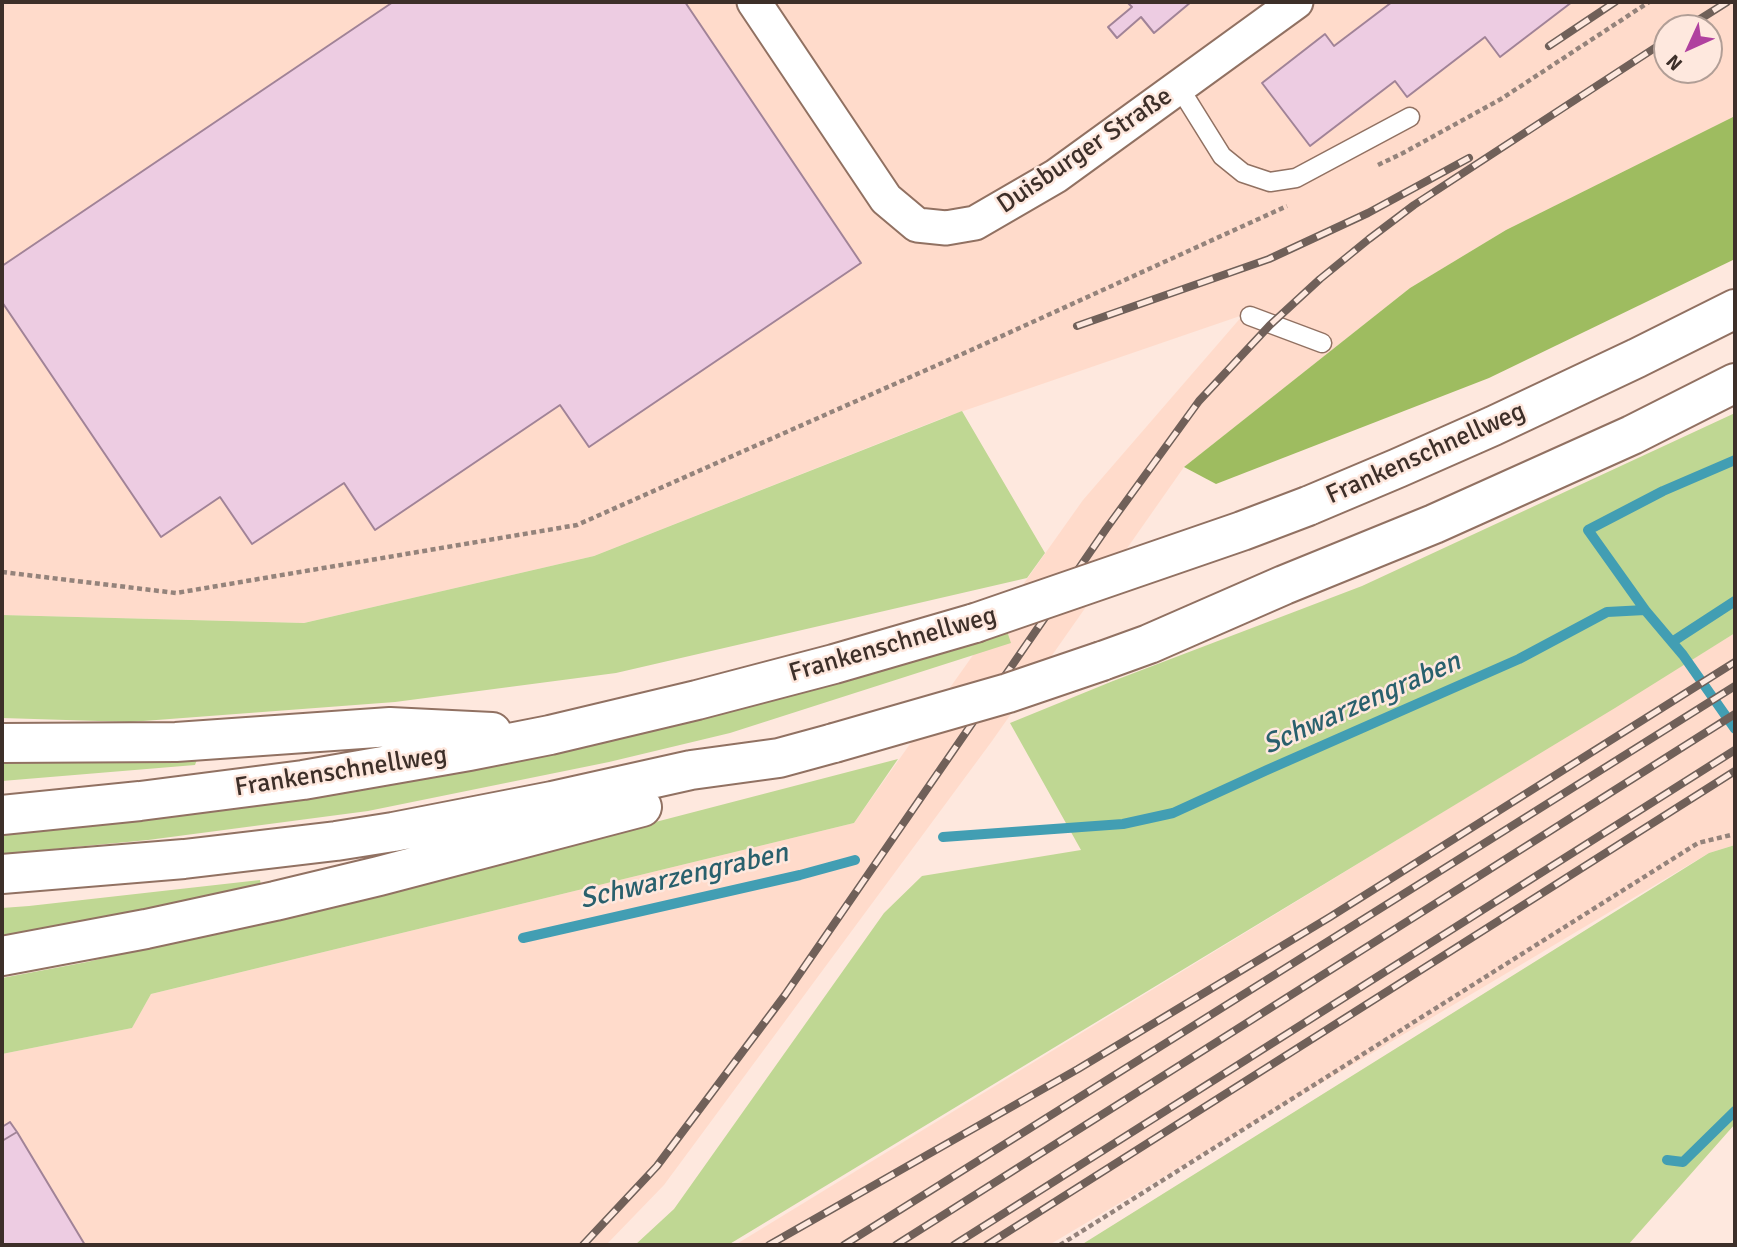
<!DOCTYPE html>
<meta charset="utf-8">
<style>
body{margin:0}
#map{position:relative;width:1737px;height:1247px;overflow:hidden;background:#fee8de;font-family:Signika,sans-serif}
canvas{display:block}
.frame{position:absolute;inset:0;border:4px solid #3d2f29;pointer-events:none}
.north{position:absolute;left:1653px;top:14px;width:70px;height:70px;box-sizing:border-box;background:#fee8de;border:2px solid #b19e96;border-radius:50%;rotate:225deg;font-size:19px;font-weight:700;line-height:28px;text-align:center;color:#3d2f29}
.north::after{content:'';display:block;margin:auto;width:24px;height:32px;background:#b0419f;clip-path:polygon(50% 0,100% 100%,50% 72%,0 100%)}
</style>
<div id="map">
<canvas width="1737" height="1247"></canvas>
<div class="frame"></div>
<div class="north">N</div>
</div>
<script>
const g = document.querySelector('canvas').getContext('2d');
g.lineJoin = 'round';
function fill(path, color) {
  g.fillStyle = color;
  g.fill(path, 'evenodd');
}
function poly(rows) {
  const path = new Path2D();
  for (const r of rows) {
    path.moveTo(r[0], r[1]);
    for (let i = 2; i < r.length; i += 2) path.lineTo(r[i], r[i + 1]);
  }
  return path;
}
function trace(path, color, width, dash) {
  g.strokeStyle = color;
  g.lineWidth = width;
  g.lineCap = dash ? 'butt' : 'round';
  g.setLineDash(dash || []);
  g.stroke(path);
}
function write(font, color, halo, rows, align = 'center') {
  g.font = font + ' Signika,sans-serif';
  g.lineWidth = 5;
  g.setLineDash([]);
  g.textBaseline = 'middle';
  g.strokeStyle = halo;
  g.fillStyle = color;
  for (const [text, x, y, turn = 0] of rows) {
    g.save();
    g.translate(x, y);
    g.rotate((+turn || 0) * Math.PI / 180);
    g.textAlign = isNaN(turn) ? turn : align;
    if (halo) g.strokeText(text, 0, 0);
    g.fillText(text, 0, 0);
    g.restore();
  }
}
fill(poly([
 [2,2,1735,2,1735,116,1506,230,1410,288,1184,467,992,741,664,1185,606,1245,2,1245,2,1054,132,1028,151,994,854,823,1083,500,1243,315,943,418,594,556,304,623,2,615],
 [1667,28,1709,28,1709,70,1667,70],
 [1735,633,1735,845,1709,853,1049,1245,735,1245]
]), '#ffdbcb');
fill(poly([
 [962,411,1045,553,1027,578,616,673,395,702,130,722,2,718,2,615,304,623,594,556],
 [1735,413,1735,633,1615,708,728,1245,635,1245,674,1209,884,913,922,876,1081,850,1010,723,1113,681,1362,586],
 [1007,631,1011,643,730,733,609,762,368,811,148,840,2,854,2,832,145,818,364,789,610,741],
 [199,754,195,765,2,781,2,756],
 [898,759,854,823,151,994,132,1028,2,1054,2,978,87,962,463,872],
 [1735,845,1735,1124,1628,1245,1081,1245,1709,853],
 [260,880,262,890,2,943,2,908,29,906]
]), '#bfd793');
fill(poly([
 [1735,116,1735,259,1489,378,1216,484,1184,467,1410,288,1506,230]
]), '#9ebc60');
trace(poly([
 [1645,610,1588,530,1663,491,1735,460],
 [1672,642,1735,601],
 [943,837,1123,824,1173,813,1267,770,1519,659,1607,612,1645,610,1683,655,1735,729],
 [523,938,800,875,855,860],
 [1667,1160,1683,1162,1735,1111]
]), '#429eb3', 10);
const building = poly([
 [393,2,685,2,861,263,589,447,560,405,375,530,344,483,252,544,220,497,161,537,2,302,2,266,393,2],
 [1127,2,1191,2,1154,33,1141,17,1117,38,1108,27,1132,7,1127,2],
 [1392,2,1572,2,1500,57,1485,37,1407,97,1395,81,1310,146,1262,83,1325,34,1334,46,1392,2],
 [10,1122,17,1132,2,1141,2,1127,10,1122],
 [17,1132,85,1245,4,1245,2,1242,2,1141,17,1132]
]);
fill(building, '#edcce2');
trace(building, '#a18397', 2);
const lane = poly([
 [1179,87,1222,156,1243,173,1270,182,1296,178,1410,117],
 [1250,316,1322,343]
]);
const street = poly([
 [754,2,886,199,917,225,946,228,975,223,1056,176,1296,2]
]);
const highway = poly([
 [1308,506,1398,468,1493,426,1637,358,1735,309],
 [1102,661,1149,644,1284,585,1434,524,1632,435,1735,383],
 [2,743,176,742,390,727,492,732],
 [2,815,140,801,303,780,469,751,550,735,697,700,834,664,975,623],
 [2,874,184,859,336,841,393,832,552,801,691,770,779,758,834,743],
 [2,956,146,929,275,901,379,876,642,807]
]);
trace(lane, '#917162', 21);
trace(street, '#917162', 37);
trace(highway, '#917162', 42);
trace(poly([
 [1378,165,1403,153,1501,99,1649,2],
 [2,572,176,593,577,525,969,351,1287,206],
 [1060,1245,1698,843,1735,834]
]), '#94837b', 4.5, [5, 3.5]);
trace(lane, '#fff', 18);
trace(street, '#fff', 33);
trace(highway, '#fff', 38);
const rail = poly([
 [1686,28,1727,2],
 [1549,46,1615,2],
 [1077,326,1269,259,1368,213,1469,158],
 [583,1245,657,1166,785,995,1106,529,1199,401,1270,325,1320,279,1369,239,1414,205,1667,40],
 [769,1245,1078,1069,1330,917,1735,662],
 [844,1245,1735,686],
 [896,1245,1735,714],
 [954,1245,1735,750],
 [987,1245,1735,771]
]);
trace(rail, '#706059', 8);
trace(rail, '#fee8de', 5, [16]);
const highwayBridge = poly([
 [975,623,1242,531,1308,506],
 [834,743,1008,693,1102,661]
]);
trace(highwayBridge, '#917162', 42, []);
trace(highwayBridge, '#fff', 38);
write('26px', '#3d2f29', '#fee8de', [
 ["Duisburger Straße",1085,151,-34],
 ["Frankenschnellweg",1426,454,-24],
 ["Frankenschnellweg",893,645,-16],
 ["Frankenschnellweg",341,772,-9]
]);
write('italic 28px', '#29606d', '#fee8de', [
 ["Schwarzengraben",1362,704,-24],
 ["Schwarzengraben",684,877,-13]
]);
</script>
